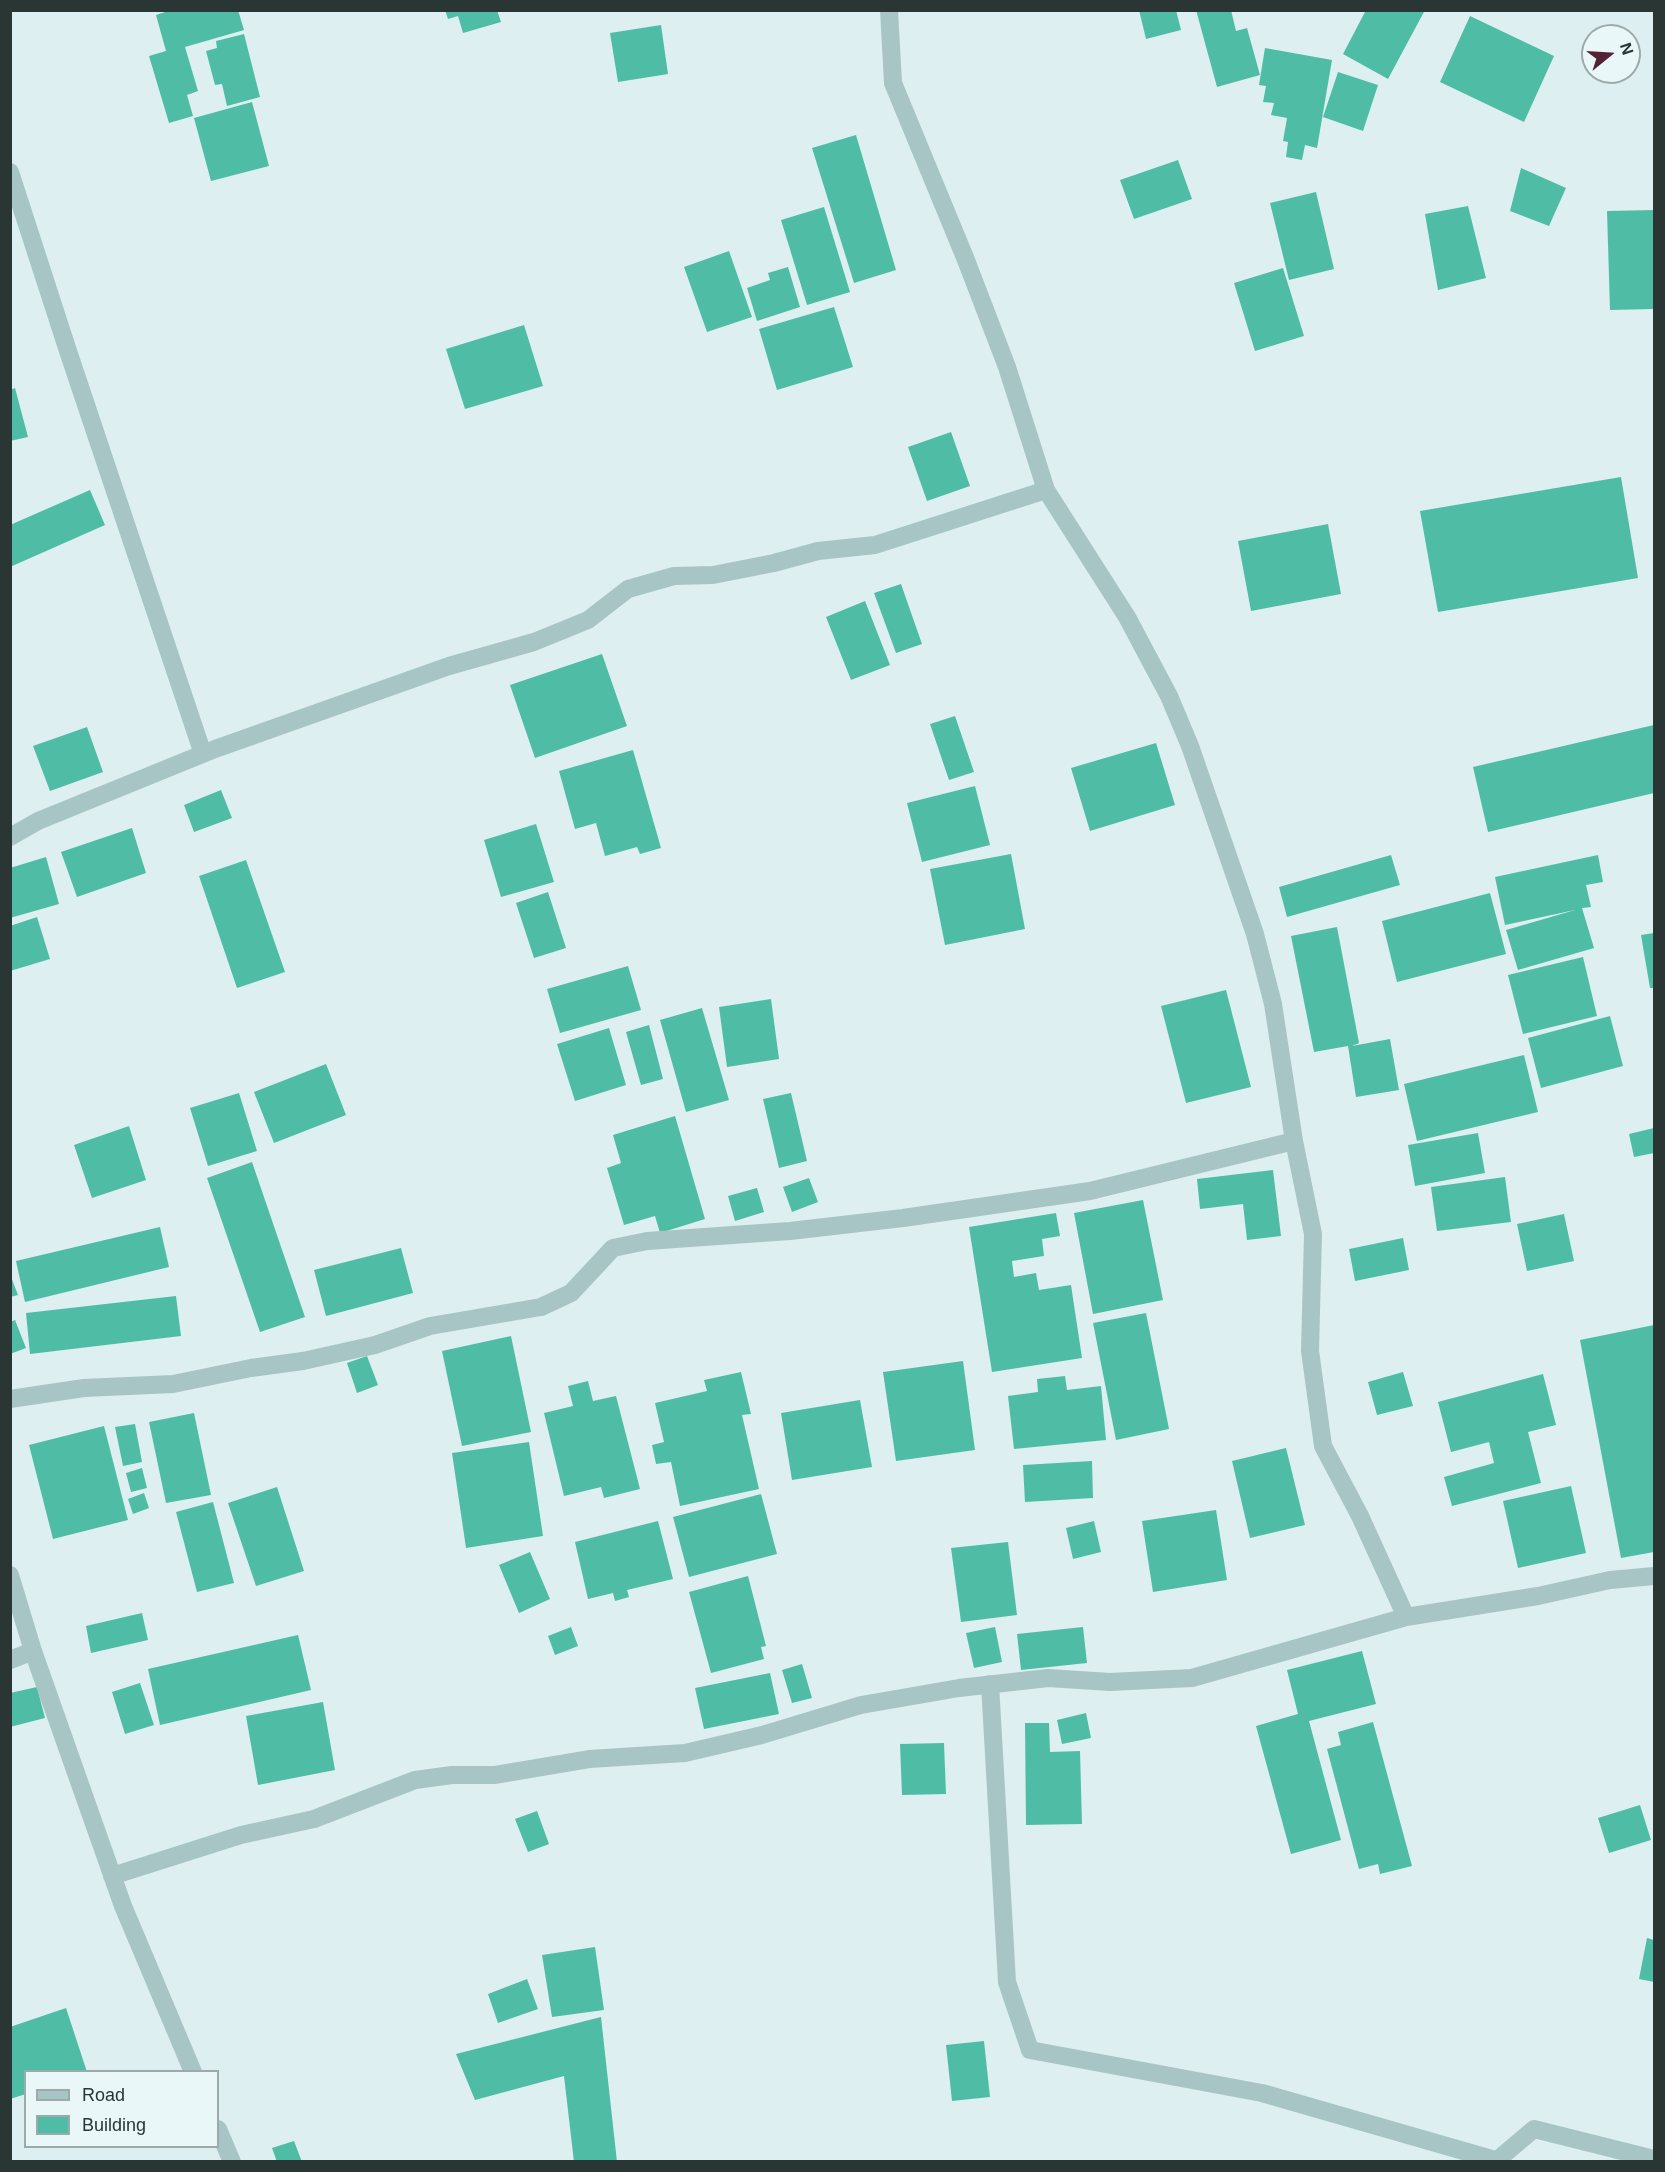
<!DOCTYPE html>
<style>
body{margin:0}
#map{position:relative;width:1665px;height:2172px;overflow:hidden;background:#ddeff0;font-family:Arial,sans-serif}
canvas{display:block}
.frame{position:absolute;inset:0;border:12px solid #293634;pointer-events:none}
.legend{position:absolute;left:24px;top:2070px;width:195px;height:78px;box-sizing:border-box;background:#e9f7f8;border:2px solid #9caaaa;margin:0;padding:8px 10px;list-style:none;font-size:18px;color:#293634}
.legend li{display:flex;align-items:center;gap:12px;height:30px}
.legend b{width:30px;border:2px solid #9caaaa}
.north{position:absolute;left:1581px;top:24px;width:60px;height:60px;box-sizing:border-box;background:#e9f7f8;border:2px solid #9caaaa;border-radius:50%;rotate:72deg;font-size:16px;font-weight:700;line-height:24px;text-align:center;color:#293634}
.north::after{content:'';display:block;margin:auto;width:21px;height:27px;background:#542135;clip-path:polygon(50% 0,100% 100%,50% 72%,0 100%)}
</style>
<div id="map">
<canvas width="1665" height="2172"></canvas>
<div class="frame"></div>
<ul class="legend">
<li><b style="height:8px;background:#a7c5c5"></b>Road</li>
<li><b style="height:16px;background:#4fbda5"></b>Building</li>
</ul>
<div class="north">N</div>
</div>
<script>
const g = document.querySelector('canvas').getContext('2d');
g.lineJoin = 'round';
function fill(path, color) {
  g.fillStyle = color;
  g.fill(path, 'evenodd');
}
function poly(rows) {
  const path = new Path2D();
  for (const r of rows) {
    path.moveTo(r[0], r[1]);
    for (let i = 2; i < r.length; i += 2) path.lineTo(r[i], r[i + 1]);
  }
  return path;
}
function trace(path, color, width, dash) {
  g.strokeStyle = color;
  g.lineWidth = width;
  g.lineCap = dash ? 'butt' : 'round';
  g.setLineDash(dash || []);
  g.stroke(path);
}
fill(poly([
 [171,10,238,10,244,30,185,47,198,91,187,95,193,116,169,123,149,56,166,51,156,15],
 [445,10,497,10,501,22,463,33,458,16,448,19],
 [1139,10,1176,10,1181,30,1146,39],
 [1196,10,1231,10,1236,31,1247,28,1260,75,1217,87],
 [1366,10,1425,10,1388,79,1343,54],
 [1470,16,1554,56,1524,122,1440,82],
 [661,25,668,74,618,82,610,33],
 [244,34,260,97,227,106,222,84,215,85,206,51,217,48,216,41],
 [1265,48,1332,60,1317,148,1305,145,1302,160,1286,157,1288,142,1283,141,1287,118,1271,115,1274,103,1263,102,1266,86,1259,85],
 [1338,72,1378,85,1363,131,1323,117],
 [252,102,269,166,211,181,194,118],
 [856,135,896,270,854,283,812,148],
 [1178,160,1192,199,1134,219,1120,180],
 [1521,168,1566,188,1549,226,1510,211],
 [1316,192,1334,269,1289,280,1270,203],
 [1468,206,1486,278,1438,290,1425,214],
 [824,207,850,292,807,305,781,220],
 [1654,210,1654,309,1610,310,1607,211],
 [729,251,752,317,707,332,684,267],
 [788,267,800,307,757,321,747,288,770,280,768,273],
 [1283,268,1304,336,1255,351,1234,283],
 [834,307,853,367,777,390,759,329],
 [524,325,543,386,465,409,446,349],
 [15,388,28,437,10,441,10,390],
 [951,432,970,486,927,501,908,447],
 [1621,477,1638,578,1438,612,1420,511],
 [90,490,105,525,10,567,10,525],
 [1328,524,1341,594,1251,611,1238,541],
 [901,584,922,644,896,653,874,593],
 [865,601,890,665,851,680,826,617],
 [602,654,627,726,535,758,510,685],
 [955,716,974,772,949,780,930,724],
 [1654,725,1654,793,1488,832,1473,767],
 [87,727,103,772,50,791,33,746],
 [1156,743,1175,805,1090,831,1071,768],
 [633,750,661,848,640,854,637,847,605,856,596,823,575,829,559,771],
 [975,786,990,845,922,862,907,803],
 [221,790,232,818,194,832,184,805],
 [536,824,554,882,501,897,484,840],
 [132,828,146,873,77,897,61,852],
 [1011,854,1025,929,945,945,930,869],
 [1391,855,1400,885,1287,917,1279,887],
 [1598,855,1603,882,1586,885,1591,907,1582,908,1594,948,1518,970,1506,930,1575,910,1505,925,1495,877],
 [46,857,59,904,10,918,10,868],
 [246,860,285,972,237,988,199,876],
 [548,892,566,948,534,958,516,903],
 [1490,893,1506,954,1397,982,1382,921],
 [37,917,50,959,10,971,10,926],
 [1337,927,1359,1043,1352,1046,1390,1039,1399,1090,1356,1097,1348,1046,1314,1052,1291,936],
 [1654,933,1654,988,1650,988,1641,935],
 [1583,957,1597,1016,1523,1034,1508,975],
 [628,966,641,1010,560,1033,547,989],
 [1226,990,1251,1087,1186,1103,1161,1006],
 [771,999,779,1059,727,1067,719,1007],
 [702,1008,729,1100,686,1112,660,1020],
 [1610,1016,1623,1066,1541,1088,1528,1038],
 [649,1025,663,1079,641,1085,626,1032],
 [609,1028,626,1085,575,1101,557,1044],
 [1524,1055,1538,1112,1417,1141,1404,1084],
 [326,1064,346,1115,274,1143,254,1092],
 [239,1093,257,1151,208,1166,190,1108],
 [791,1093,807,1161,779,1168,763,1099],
 [675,1116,705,1219,660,1233,655,1216,624,1225,607,1168,621,1163,613,1135],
 [129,1126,146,1180,92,1198,74,1145],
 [1654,1128,1654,1153,1634,1157,1629,1134],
 [1478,1133,1485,1173,1415,1186,1408,1145],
 [252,1162,305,1317,260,1332,207,1178],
 [1273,1170,1281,1236,1247,1240,1243,1204,1200,1209,1197,1179],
 [1505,1177,1511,1222,1437,1231,1431,1187],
 [809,1178,818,1202,792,1212,783,1187],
 [757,1188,764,1212,735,1221,728,1196],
 [1143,1200,1163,1300,1093,1314,1074,1213],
 [1056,1213,1060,1236,1042,1239,1044,1256,1012,1261,1014,1277,1036,1273,1039,1290,1071,1285,1082,1358,992,1372,969,1227],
 [1564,1214,1574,1261,1527,1271,1517,1224],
 [160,1227,169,1267,25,1302,16,1261],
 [1403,1238,1409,1270,1355,1281,1349,1249],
 [401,1248,413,1293,326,1316,314,1270],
 [10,1274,18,1295,10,1297],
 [176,1296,181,1336,30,1354,26,1313],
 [1146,1313,1169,1429,1116,1440,1093,1323],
 [15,1320,26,1348,10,1354,10,1322],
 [1654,1325,1654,1552,1621,1558,1580,1340],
 [511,1336,531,1432,462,1446,442,1351],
 [367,1356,378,1385,357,1393,347,1363],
 [963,1361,975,1450,896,1461,883,1372],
 [741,1372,751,1414,742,1415,759,1489,680,1506,671,1462,656,1464,652,1445,664,1442,655,1403,707,1391,704,1380],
 [1403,1372,1413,1406,1377,1415,1368,1382],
 [1543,1374,1556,1425,1528,1432,1541,1483,1452,1506,1444,1477,1494,1463,1489,1442,1451,1452,1438,1402],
 [1065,1376,1067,1390,1101,1386,1106,1440,1014,1449,1008,1396,1038,1392,1037,1379],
 [588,1381,593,1401,616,1396,640,1489,604,1498,601,1487,564,1496,544,1413,573,1406,568,1386],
 [860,1400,872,1467,792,1480,781,1413],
 [194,1413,211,1495,166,1503,149,1422],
 [135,1424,142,1462,123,1466,115,1427],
 [104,1426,128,1520,53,1539,29,1445],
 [529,1442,543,1536,466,1548,452,1453],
 [1286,1448,1305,1525,1250,1538,1232,1461],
 [1092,1461,1093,1498,1025,1502,1023,1465],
 [142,1468,147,1488,131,1492,126,1473],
 [1571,1486,1586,1553,1518,1568,1503,1501],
 [277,1487,304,1571,256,1586,228,1503],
 [144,1493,149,1508,133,1514,128,1499],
 [761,1494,777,1554,689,1577,673,1517],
 [213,1502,234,1583,197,1592,176,1512],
 [1216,1510,1227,1580,1153,1592,1142,1521],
 [658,1521,673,1579,627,1590,629,1597,615,1601,613,1593,588,1599,575,1542],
 [1094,1521,1101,1552,1073,1559,1066,1528],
 [1008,1542,1017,1615,961,1622,951,1548],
 [530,1552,550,1599,519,1613,499,1565],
 [748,1576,766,1646,761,1647,764,1659,711,1673,689,1592],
 [142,1613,148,1640,91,1653,86,1626],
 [571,1627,578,1646,555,1655,548,1636],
 [995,1627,1002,1662,974,1668,966,1633],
 [1083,1627,1087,1663,1021,1670,1017,1634],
 [298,1635,311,1690,160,1725,148,1669],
 [1362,1651,1376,1704,1309,1721,1341,1840,1291,1854,1256,1726,1298,1714,1287,1670],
 [802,1664,812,1698,792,1703,782,1670],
 [770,1673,779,1714,704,1729,695,1688],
 [140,1683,154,1725,125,1734,112,1692],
 [37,1687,45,1718,10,1727,10,1693],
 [323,1702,335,1770,258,1785,246,1716],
 [1086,1713,1091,1738,1062,1744,1057,1720],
 [1373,1722,1412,1866,1380,1874,1378,1864,1359,1869,1327,1749,1341,1745,1338,1732],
 [1025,1723,1049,1723,1050,1752,1080,1751,1082,1824,1026,1825],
 [944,1743,946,1794,902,1795,900,1744],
 [1640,1805,1651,1840,1609,1853,1598,1818],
 [537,1811,549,1844,528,1852,515,1819],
 [1647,1938,1654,1940,1654,1982,1639,1979],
 [595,1947,604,2010,552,2017,542,1955],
 [527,1979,538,2009,498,2023,488,1994],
 [66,2008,87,2072,26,2072,26,2094,10,2099,10,2027],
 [601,2017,617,2162,574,2162,564,2076,475,2100,456,2054],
 [984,2041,990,2097,952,2101,946,2045],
 [294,2141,302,2162,277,2162,272,2148]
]), '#4fbda5');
trace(poly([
 [889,10,893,83,966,260,1007,367,1046,490,1127,617,1169,696,1190,746,1255,934,1273,1004,1294,1141,1313,1234,1310,1351,1323,1446,1360,1516,1406,1617],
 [10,172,68,351,203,754],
 [10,837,38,821,215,749,449,666,534,642,588,620,628,589,674,576,713,575,774,563,818,551,875,545,1046,490],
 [10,1399,84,1388,173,1384,251,1368,303,1361,375,1345,430,1326,541,1307,571,1293,613,1248,647,1241,790,1231,903,1218,1090,1191,1294,1141],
 [10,1575,33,1651,123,1906,193,2072],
 [10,1660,33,1651],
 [990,1684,1007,1982,1030,2050,1262,2093,1495,2160],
 [112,1876,241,1835,314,1819,415,1780,452,1775,494,1775,589,1759,685,1753,762,1735,861,1705,959,1688,1048,1678,1110,1682,1192,1678,1406,1617,1538,1596,1610,1580,1654,1576],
 [218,2129,232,2162],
 [1495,2162,1534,2129,1654,2159]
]), '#a7c5c5', 18);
</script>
